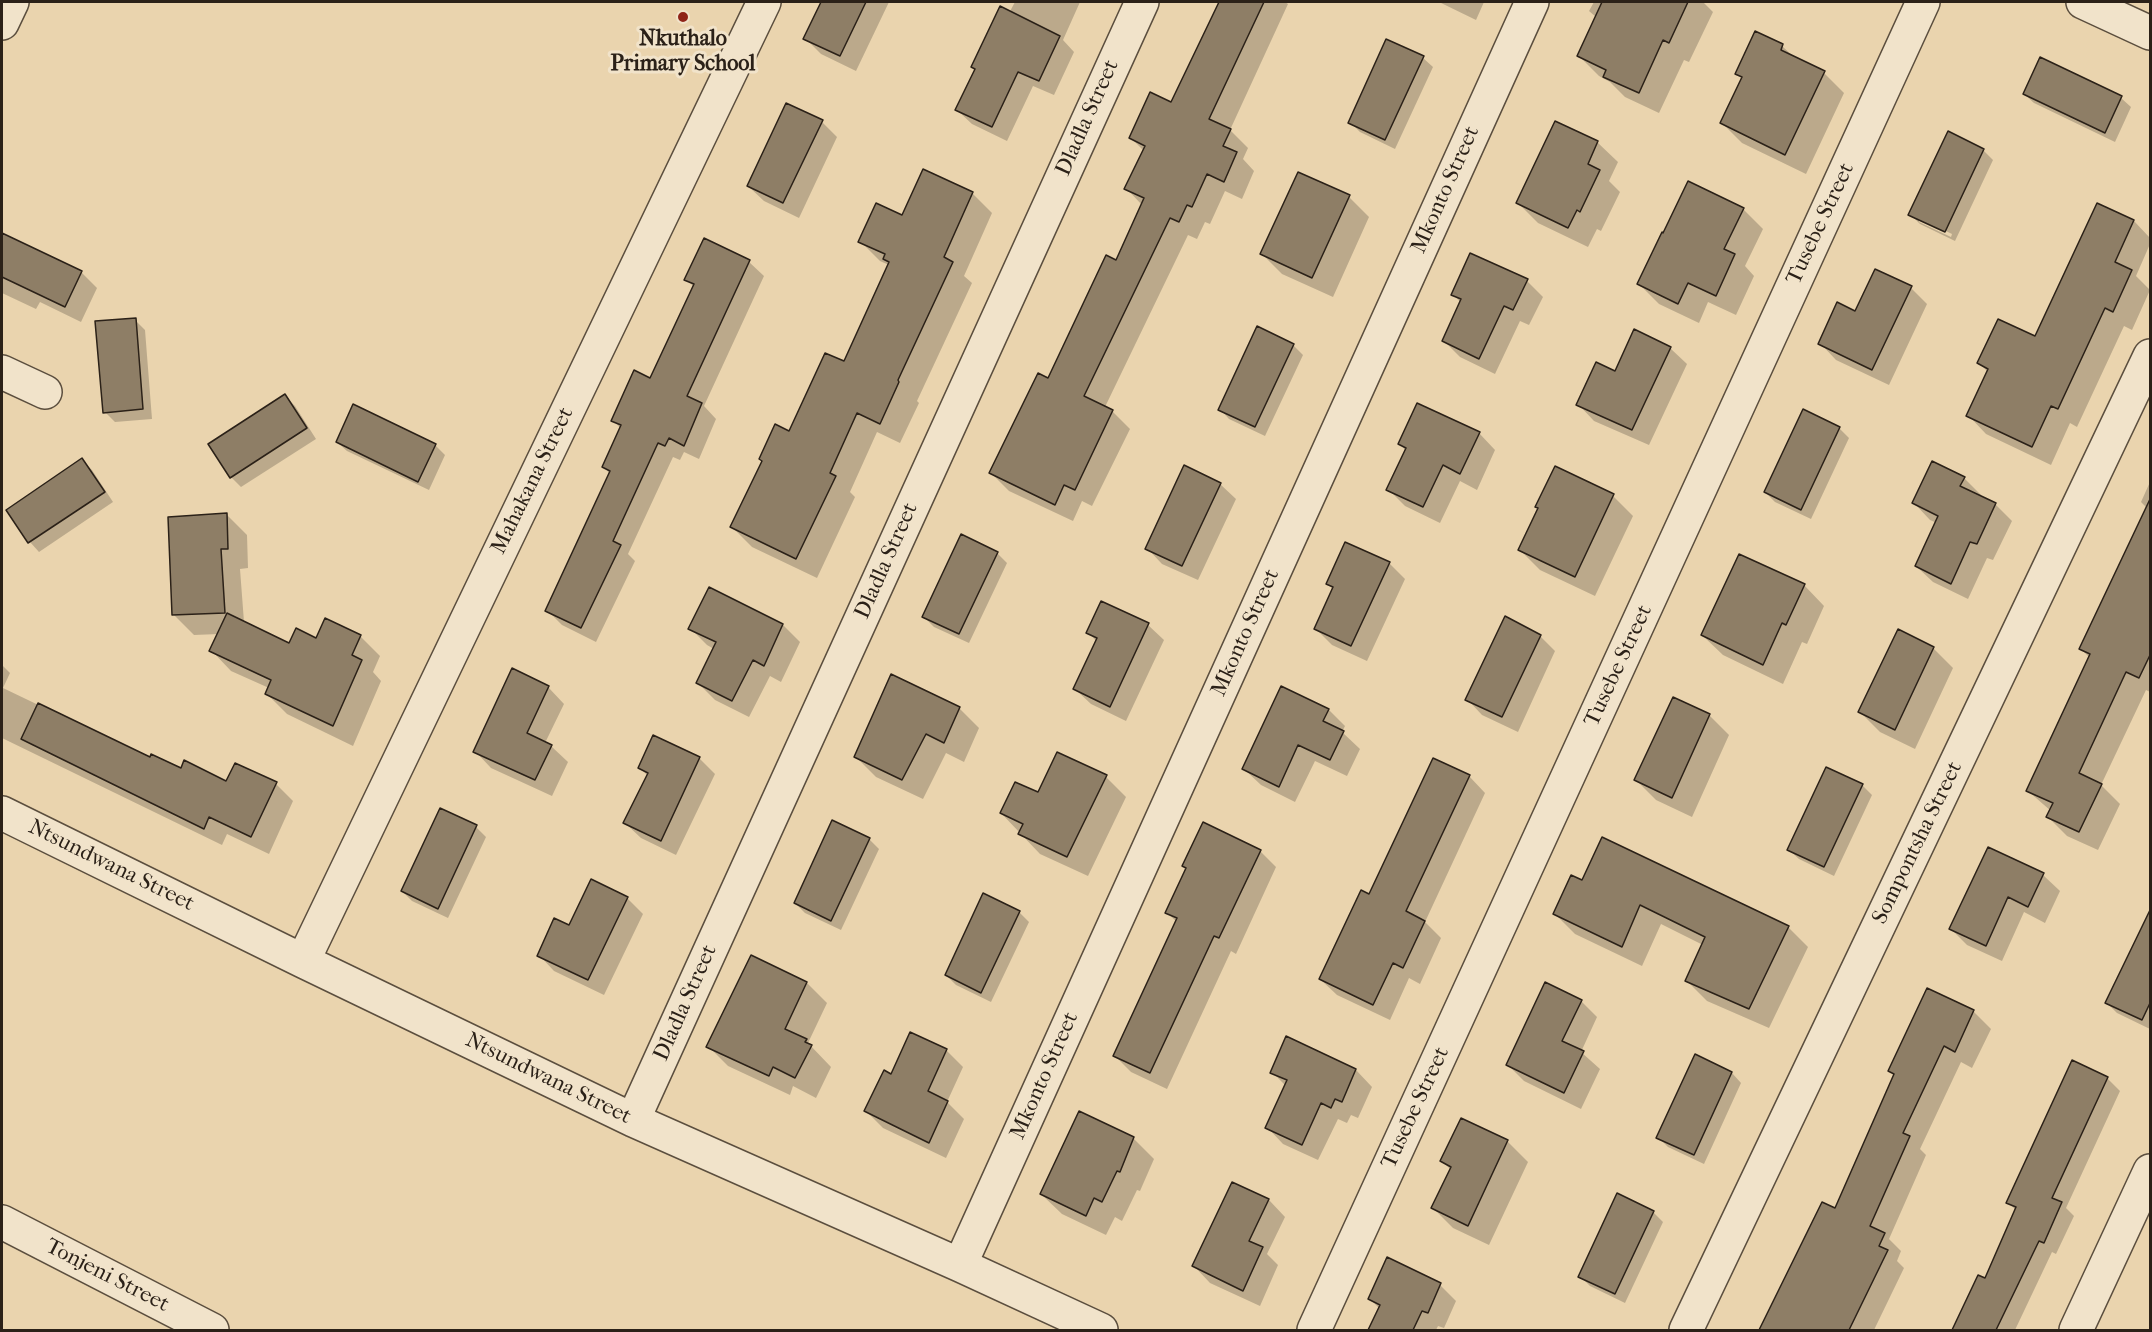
<!DOCTYPE html>
<style>
body{margin:0}
#map{position:relative;width:2152px;height:1332px;overflow:hidden;background:#ead4ae;font-family:"IM FELL French Canon",serif}
canvas{display:block}
.frame{position:absolute;inset:0;border:3px solid #2b2118;pointer-events:none}
</style>
<div id="map">
<canvas width="2152" height="1332"></canvas>
<div class="frame"></div>
</div>
<script>
const g = document.querySelector('canvas').getContext('2d');
g.lineJoin = 'round';
function fill(path, color) {
  g.fillStyle = color;
  g.fill(path, 'evenodd');
}
function poly(rows) {
  const path = new Path2D();
  for (const r of rows) {
    path.moveTo(r[0], r[1]);
    for (let i = 2; i < r.length; i += 2) path.lineTo(r[i], r[i + 1]);
  }
  return path;
}
function trace(path, color, width, dash) {
  g.strokeStyle = color;
  g.lineWidth = width;
  g.lineCap = dash ? 'butt' : 'round';
  g.setLineDash(dash || []);
  g.stroke(path);
}
function write(font, color, halo, rows, align = 'center') {
  g.font = font + ' "IM FELL French Canon",serif';
  g.lineWidth = 6;
  g.setLineDash([]);
  g.textBaseline = 'middle';
  g.strokeStyle = halo;
  g.fillStyle = color;
  for (const [text, x, y, turn = 0] of rows) {
    g.save();
    g.translate(x, y);
    g.rotate((+turn || 0) * Math.PI / 180);
    g.textAlign = isNaN(turn) ? turn : align;
    if (halo) g.strokeText(text, 0, 0);
    g.fillText(text, 0, 0);
    g.restore();
  }
}
fill(poly([
 [822,2,889,2,856,71,821,54,805,38],
 [1015,2,1080,2,1063,40,1074,52,1054,95,1033,86,1007,141,972,124,957,110],
 [1221,2,1285,2,1288,4,1230,130,1248,148,1243,159,1254,171,1242,199,1225,191,1210,224,1205,222,1197,239,1188,235,1105,407,1112,411,1130,429,1092,506,1082,501,1073,521,1009,491,991,473,1049,380,1117,262,1142,205,1126,188,1144,151,1131,138,1172,104],
 [1439,2,1484,2,1476,20],
 [1594,2,1703,2,1713,12,1689,62,1684,60,1659,113,1625,97,1610,82,1599,76,1579,56,1596,17,1589,11],
 [1782,46,1796,59,1824,73,1844,93,1806,174,1742,143,1722,123,1743,79,1737,73],
 [1423,58,1433,67,1395,149,1360,132,1350,122],
 [2040,59,2121,98,2131,107,2115,142,2034,103,2024,94],
 [822,122,837,137,799,218,764,201,748,186],
 [1597,142,1618,162,1609,181,1620,192,1601,231,1597,229,1588,247,1538,223,1518,203],
 [1983,150,1993,160,1955,241,1920,224,1910,214],
 [1919,218,1952,234,1951,237,1919,222],
 [972,193,992,213,964,276,972,283,917,401,919,403,900,443,877,432,850,492,855,497,817,578,752,547,732,527,790,433,844,363,889,265,880,261,860,241,903,218],
 [1349,197,1369,217,1333,297,1282,274,1262,254],
 [2098,205,2134,221,2150,238,2150,244,2136,276,2150,290,2132,330,2124,326,2077,427,2070,423,2051,465,1986,434,1968,415,1988,372,1979,363,2036,338],
 [1743,209,1763,229,1745,266,1754,276,1736,315,1708,302,1699,323,1659,304,1639,284],
 [2,234,81,272,97,288,81,322,40,302,36,309,2,293],
 [705,240,749,262,764,276,704,406,716,419,699,459,684,452,680,460,673,457,628,554,635,561,596,642,562,625,547,610,610,474,604,467,621,429,613,420,651,380,694,287,686,279],
 [1527,281,1543,297,1529,325,1520,321,1495,374,1460,357,1444,341,1461,303,1453,294],
 [1911,288,1927,304,1889,385,1836,360,1820,343,1856,313],
 [135,320,145,330,152,419,115,422,105,412],
 [1293,345,1303,355,1265,436,1229,419,1220,409],
 [1670,348,1687,364,1649,445,1594,421,1578,404,1615,373],
 [285,396,295,406,316,439,241,487,231,477,210,444],
 [1839,428,1849,438,1811,519,1775,502,1765,492],
 [1479,433,1495,450,1477,490,1460,481,1440,523,1405,506,1388,489,1406,451,1400,444],
 [337,442,435,445,445,455,429,490,347,451],
 [82,460,92,470,113,502,39,552,30,542,8,510],
 [1964,478,1981,495,1979,497,1995,504,2012,521,1993,560,1987,558,1968,599,1933,582,1916,566,1937,523,1930,520,1914,503],
 [2150,482,2150,692,2146,690,2101,785,2120,804,2098,850,2067,836,2048,817,2051,811,2028,791,2090,658,2081,649,2147,508,2141,502],
 [1220,484,1236,499,1198,580,1162,564,1147,548],
 [1613,496,1633,516,1595,596,1540,570,1520,550],
 [226,514,247,535,248,568,240,569,244,622,290,645,316,640,360,636,380,656,373,672,381,681,353,746,287,714,267,694,269,688,231,671,211,650,219,634,194,635,174,615],
 [997,553,1007,563,969,643,934,627,924,617],
 [1389,563,1405,579,1367,661,1332,645,1316,629,1334,590,1327,583],
 [1804,585,1824,606,1807,644,1802,642,1783,684,1723,655,1702,635],
 [710,589,783,625,800,642,781,682,770,676,749,717,715,700,698,683,714,649,707,645,690,628],
 [1148,625,1164,640,1126,721,1091,704,1075,689,1097,642,1088,632],
 [1540,636,1555,651,1518,732,1482,715,1467,699],
 [1933,648,1953,668,1915,749,1880,732,1860,712],
 [2,665,10,673,3,688,151,759,227,783,276,784,293,801,269,854,227,834,222,845,2,738],
 [548,687,564,704,545,743,551,746,568,762,552,796,491,768,475,751],
 [959,708,979,728,964,762,946,753,923,799,876,777,856,757],
 [1329,710,1345,726,1342,732,1360,749,1347,776,1315,761,1295,802,1261,785,1244,769],
 [1709,715,1729,735,1692,817,1656,800,1636,780],
 [699,758,715,774,676,855,641,838,625,823,648,776,640,768],
 [1827,769,1862,785,1872,795,1834,876,1799,859,1789,850],
 [1469,776,1485,793,1425,922,1441,938,1420,984,1409,978,1390,1020,1337,995,1320,979,1370,896],
 [1106,777,1126,797,1088,876,1040,854,1001,813,1038,794],
 [476,827,486,837,448,918,412,901,402,891],
 [869,839,879,849,841,930,805,913,795,903],
 [1989,849,2043,875,2060,891,2045,923,2024,912,2002,961,1967,945,1951,929],
 [1260,851,1276,867,1236,954,1231,951,1167,1089,1131,1072,1115,1056,1177,922,1167,913],
 [1583,882,1788,927,1808,947,1769,1028,1707,1001,1687,981,1703,945,1661,924,1642,966,1575,934,1555,914],
 [627,898,643,914,604,995,554,971,539,955,570,927],
 [1019,912,1029,922,991,1002,956,985,946,975],
 [2150,926,2150,1029,2117,1013,2107,1003],
 [752,957,807,983,827,1003,808,1043,831,1067,816,1098,793,1086,790,1095,728,1066,708,1046],
 [1928,990,1974,1012,1991,1029,1972,1068,1961,1062,1920,1149,1926,1155,1889,1239,1901,1251,1897,1261,1904,1268,1874,1330,1850,1330,1844,1328,1843,1330,1761,1330,1822,1204,1836,1210,1895,1076,1890,1070],
 [1581,1001,1597,1017,1581,1052,1600,1069,1581,1109,1524,1081,1508,1065],
 [1287,1038,1356,1070,1372,1087,1358,1118,1351,1115,1347,1123,1338,1119,1318,1160,1283,1144,1267,1127,1286,1086,1272,1072],
 [946,1050,963,1067,947,1102,964,1119,946,1158,883,1128,866,1111,891,1076],
 [1696,1056,1732,1073,1741,1083,1704,1164,1668,1147,1658,1137],
 [2073,1062,2107,1078,2120,1091,2066,1208,2074,1216,2056,1254,2052,1252,2015,1330,1954,1330,1979,1277,1985,1280,2016,1210,2008,1203],
 [1080,1113,1134,1139,1154,1159,1140,1191,1137,1190,1122,1221,1115,1217,1106,1235,1062,1214,1041,1194],
 [1462,1120,1507,1141,1528,1162,1489,1245,1453,1228,1433,1208,1451,1170,1442,1161],
 [1233,1184,1269,1200,1285,1217,1267,1254,1278,1265,1260,1306,1210,1283,1194,1266],
 [1653,1212,1663,1222,1625,1303,1590,1286,1580,1276],
 [1440,1285,1456,1301,1444,1328,1438,1326,1436,1330,1369,1330,1379,1308,1370,1299]
]), '#0003');
const building = poly([
 [821,2,866,2,840,56,803,39,821,2],
 [1219,2,1264,2,1209,119,1231,129,1223,146,1237,152,1224,182,1207,174,1192,207,1187,205,1179,222,1170,218,1084,396,1113,410,1075,490,1064,485,1055,505,989,473,1038,373,1048,378,1106,255,1116,260,1144,198,1124,189,1145,146,1129,138,1150,92,1171,102,1219,2],
 [1602,2,1688,2,1669,43,1663,40,1639,93,1603,77,1606,70,1577,56,1602,2],
 [1000,6,1060,36,1039,81,1018,72,992,127,955,110,975,69,971,67,1000,6],
 [1755,31,1783,44,1781,50,1825,71,1785,155,1720,123,1742,77,1735,74,1755,31],
 [1386,39,1424,56,1385,140,1348,123,1386,39],
 [2040,57,2122,96,2105,133,2023,94,2040,57],
 [786,103,823,120,783,203,747,186,786,103],
 [1555,121,1598,141,1588,164,1600,170,1580,212,1577,210,1568,228,1516,203,1555,121],
 [1948,131,1984,149,1945,232,1908,215,1948,131],
 [923,169,973,192,944,257,953,262,898,380,899,382,880,424,857,413,830,473,836,476,796,559,730,527,762,461,759,459,775,424,789,431,825,353,844,361,889,262,883,259,885,254,858,242,876,203,902,215,923,169],
 [1298,172,1350,195,1312,278,1260,254,1298,172],
 [1688,181,1744,208,1724,249,1735,254,1716,296,1688,283,1678,304,1637,284,1662,232,1663,233,1688,181],
 [2097,203,2134,220,2115,262,2132,270,2113,312,2105,308,2058,409,2051,406,2032,447,1966,416,1988,369,1977,363,1998,319,2035,336,2097,203],
 [2,233,82,271,65,307,2,277,2,233],
 [704,238,750,260,687,396,702,403,684,446,669,438,665,446,658,443,613,541,621,545,581,628,545,611,610,471,602,467,621,425,611,421,634,370,650,378,694,284,684,280,704,238],
 [1470,253,1528,279,1513,310,1504,306,1479,359,1442,341,1461,299,1451,295,1470,253],
 [1875,269,1912,286,1872,370,1818,344,1837,302,1855,311,1875,269],
 [136,318,143,409,103,413,95,321,136,318],
 [1257,326,1294,344,1255,427,1218,410,1257,326],
 [1634,329,1671,347,1632,430,1576,405,1596,362,1615,371,1634,329],
 [285,394,307,428,230,478,208,444,285,394],
 [1417,403,1480,432,1460,474,1443,465,1423,507,1386,490,1406,448,1398,444,1417,403],
 [353,404,436,444,418,482,336,442,353,404],
 [1803,409,1840,427,1801,510,1764,492,1803,409],
 [82,458,105,492,28,543,6,510,82,458],
 [1932,461,1965,477,1960,486,1996,503,1977,544,1970,542,1951,584,1915,566,1938,516,1912,503,1932,461],
 [1184,465,1221,483,1182,566,1145,549,1184,465],
 [1555,466,1614,494,1575,577,1518,550,1538,508,1535,507,1555,466],
 [2151,497,2151,653,2139,678,2126,672,2079,773,2102,784,2079,832,2046,817,2053,803,2026,791,2090,654,2079,649,2151,497],
 [227,513,228,549,221,549,225,613,172,615,168,517,227,513],
 [961,534,998,552,959,634,922,617,961,534],
 [1345,542,1390,562,1351,646,1314,629,1333,587,1326,584,1345,542],
 [1739,554,1805,584,1786,625,1782,623,1763,665,1701,635,1739,554],
 [709,587,783,624,764,666,753,660,732,701,696,683,716,642,688,629,709,587],
 [1101,601,1149,623,1110,707,1073,689,1097,638,1086,633,1101,601],
 [227,613,289,643,296,628,316,638,325,618,361,635,352,655,362,660,333,726,265,694,271,680,209,651,227,613],
 [1505,616,1541,635,1502,717,1465,700,1505,616],
 [1898,629,1934,647,1895,730,1858,712,1898,629],
 [512,668,549,686,527,733,552,745,535,780,473,752,512,668],
 [891,674,960,707,944,743,926,734,902,780,854,757,891,674],
 [1281,686,1329,709,1323,721,1344,731,1330,760,1298,745,1279,787,1242,769,1281,686],
 [1673,697,1710,714,1672,798,1634,780,1673,697],
 [38,703,150,757,151,754,181,768,184,760,226,781,235,763,277,782,251,837,209,817,204,829,21,739,38,703],
 [653,735,700,757,661,841,623,823,648,773,638,768,653,735],
 [1057,752,1107,775,1067,857,1018,834,1023,824,1000,813,1015,782,1038,792,1057,752],
 [1433,758,1470,775,1406,911,1425,921,1403,968,1393,963,1373,1005,1319,979,1361,890,1369,894,1433,758],
 [1826,767,1863,784,1824,867,1787,850,1826,767],
 [440,808,477,825,438,909,401,891,440,808],
 [832,820,870,838,831,921,794,903,832,820],
 [1203,822,1261,850,1219,938,1214,936,1150,1073,1113,1056,1177,918,1165,913,1186,868,1182,866,1203,822],
 [1602,837,1789,926,1749,1009,1685,981,1705,937,1640,905,1622,947,1553,914,1571,875,1582,880,1602,837],
 [1988,847,2044,873,2028,907,2008,897,1986,946,1949,929,1988,847],
 [591,879,628,897,588,980,537,956,554,918,569,925,591,879],
 [983,893,1020,911,981,993,945,975,983,893],
 [2151,908,2151,1001,2142,1020,2105,1003,2151,908],
 [751,955,807,982,785,1029,807,1039,805,1042,812,1045,795,1078,773,1067,769,1076,706,1047,751,955],
 [1545,982,1582,1000,1562,1041,1584,1051,1564,1093,1506,1065,1545,982],
 [1927,988,1974,1010,1955,1052,1944,1046,1903,1133,1910,1136,1870,1226,1885,1233,1879,1246,1888,1250,1849,1330,1759,1330,1822,1202,1835,1208,1894,1074,1888,1071,1927,988],
 [910,1032,947,1049,928,1091,948,1101,929,1143,864,1111,884,1070,891,1074,910,1032],
 [1286,1036,1356,1069,1342,1102,1335,1099,1331,1108,1321,1103,1302,1145,1265,1128,1287,1080,1270,1073,1286,1036],
 [1695,1054,1732,1072,1694,1155,1656,1138,1695,1054],
 [2072,1060,2108,1077,2052,1198,2062,1202,2044,1243,2039,1241,1996,1330,1952,1330,1978,1275,1985,1278,2016,1207,2006,1203,2072,1060],
 [1079,1111,1134,1137,1120,1172,1117,1171,1102,1202,1094,1198,1086,1216,1040,1194,1079,1111],
 [1461,1118,1508,1140,1468,1226,1431,1208,1451,1167,1440,1161,1461,1118],
 [1232,1182,1269,1199,1249,1241,1263,1247,1243,1291,1192,1266,1232,1182],
 [1617,1193,1654,1211,1615,1294,1578,1277,1617,1193],
 [1387,1257,1441,1283,1428,1313,1422,1311,1413,1330,1368,1330,1380,1305,1368,1299,1387,1257]
]);
fill(building, '#8e7e66');
trace(building, '#2b2118', 1.5);
const minor = poly([
 [2083,2,2150,33],
 [2,23,12,2],
 [2,372,45,392],
 [2,813,303,961,633,1120,960,1265,1101,1330],
 [303,961,764,2],
 [633,1120,1142,2],
 [2,1222,212,1330],
 [960,1265,1532,2],
 [1314,1330,1923,2],
 [1686,1330,2150,356],
 [2076,1330,2150,1171]
]);
trace(minor, '#5b4e3e', 36);
trace(minor, '#f1e3ca', 33);
for (const [x, y, r, color] of [
 [683,17,6,"#8f2418"]
]) {
  const dot = new Path2D();
  dot.arc(x, y, r, 0, 2 * Math.PI);
  g.fillStyle = color;
  g.fill(dot);
  trace(dot, '#f1e3ca', 2);
}
write('bold 22px', '#2b2118', '#f1e3ca', [
 ["Nkuthalo",683,40],
 ["Primary School",683,65]
]);
write('22px', '#2b2118', '#f1e3ca', [
 ["Dladla Street",1088,118,-66],
 ["Mkonto Street",1446,190,-66],
 ["Tusebe Street",1821,224,-65],
 ["Mahakana Street",533,481,-64],
 ["Dladla Street",887,561,-66],
 ["Mkonto Street",1246,633,-66],
 ["Tusebe Street",1619,666,-65],
 ["Sompontsha Street",1918,843,-64],
 ["Ntsundwana Street",111,866,26],
 ["Dladla Street",686,1003,-66],
 ["Mkonto Street",1045,1076,-66],
 ["Ntsundwana Street",548,1079,26],
 ["Tusebe Street",1416,1108,-65],
 ["Tonjeni Street",107,1276,27]
]);
</script>
